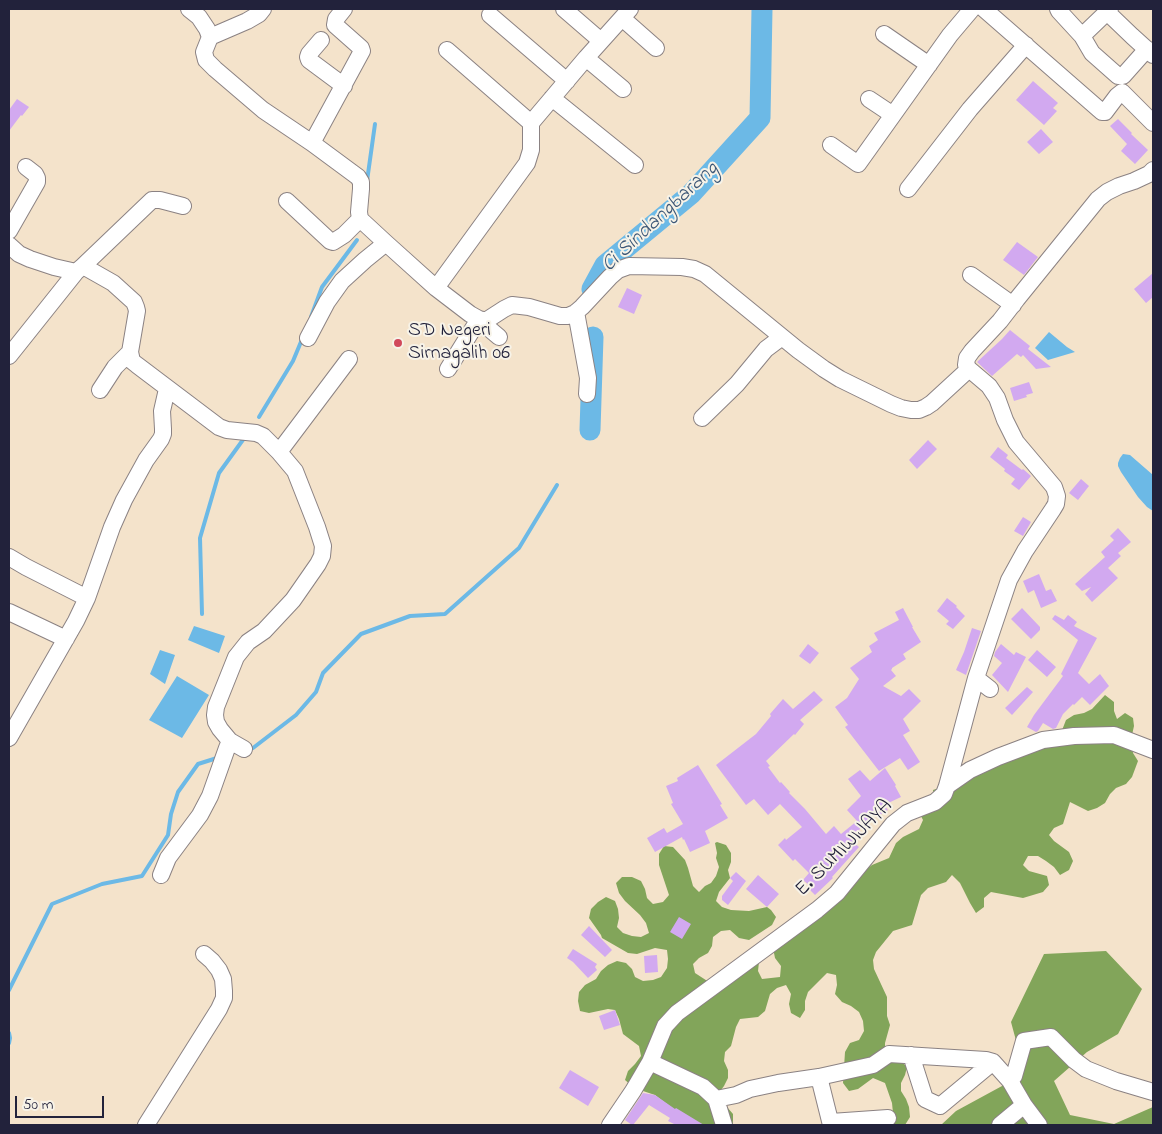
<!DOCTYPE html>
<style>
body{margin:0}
#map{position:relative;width:1162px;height:1134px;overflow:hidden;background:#f4e3cb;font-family:"Indie Flower",sans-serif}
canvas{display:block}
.frame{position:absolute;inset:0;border:10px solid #22223b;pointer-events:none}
.scale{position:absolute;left:15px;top:1096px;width:89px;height:22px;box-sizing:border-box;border:2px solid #22223b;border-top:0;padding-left:6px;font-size:15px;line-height:18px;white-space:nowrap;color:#22223b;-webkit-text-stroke:4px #f7f3e8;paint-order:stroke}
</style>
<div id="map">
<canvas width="1162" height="1134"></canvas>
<div class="frame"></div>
<div class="scale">50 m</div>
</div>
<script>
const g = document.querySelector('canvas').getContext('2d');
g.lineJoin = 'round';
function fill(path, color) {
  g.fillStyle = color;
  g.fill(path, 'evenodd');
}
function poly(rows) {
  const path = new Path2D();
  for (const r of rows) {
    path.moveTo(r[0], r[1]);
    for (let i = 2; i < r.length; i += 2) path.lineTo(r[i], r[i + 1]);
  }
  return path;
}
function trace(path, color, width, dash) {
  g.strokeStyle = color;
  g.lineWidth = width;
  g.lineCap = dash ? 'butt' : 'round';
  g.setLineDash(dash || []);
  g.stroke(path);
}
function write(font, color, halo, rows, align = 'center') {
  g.font = font + ' "Indie Flower",sans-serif';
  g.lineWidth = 4;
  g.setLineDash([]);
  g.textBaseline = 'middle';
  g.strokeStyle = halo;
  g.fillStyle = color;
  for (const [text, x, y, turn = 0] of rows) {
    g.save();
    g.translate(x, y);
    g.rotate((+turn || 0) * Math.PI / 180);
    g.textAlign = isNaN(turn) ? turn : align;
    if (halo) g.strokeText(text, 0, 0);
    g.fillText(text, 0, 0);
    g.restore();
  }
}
fill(poly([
 [1105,695,1114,702,1114,711,1117,719,1125,713,1133,718,1134,726,1132,735,1132,744,1133,753,1138,761,1132,777,1126,784,1116,788,1110,794,1105,803,1097,808,1088,811,1070,802,1063,824,1054,828,1049,835,1054,841,1069,852,1073,861,1069,870,1060,875,1054,867,1046,861,1038,856,1028,856,1023,865,1029,871,1047,876,1049,885,1043,892,1023,898,991,892,984,898,984,907,976,913,970,903,960,883,952,875,946,882,928,888,921,895,912,925,893,931,876,952,873,960,874,969,887,997,887,1016,890,1025,885,1043,885,1052,900,1060,907,1067,905,1075,901,1083,901,1091,906,1099,909,1107,910,1117,905,1125,870,1125,893,1113,892,1103,885,1083,873,1078,858,1089,849,1091,843,1083,845,1052,850,1043,859,1040,864,1031,863,1021,859,1012,851,1006,842,1002,835,994,837,985,836,975,827,973,808,992,805,1001,805,1010,800,1018,791,1013,789,1004,791,994,786,985,777,988,770,994,765,1011,758,1017,740,1019,736,1027,731,1046,725,1052,724,1061,728,1070,728,1078,724,1086,718,1094,720,1102,727,1107,733,1114,733,1125,693,1125,692,1124,655,1095,640,1090,639,1092,625,1080,628,1071,635,1064,641,1056,639,1046,623,1034,619,1019,615,1010,608,1009,589,1013,580,1011,578,1001,579,992,585,985,596,979,601,971,608,965,617,961,626,963,632,969,635,977,643,981,653,980,661,977,667,968,668,959,667,950,655,948,637,954,628,953,602,938,601,935,589,918,591,909,598,902,606,897,615,901,618,909,619,918,617,927,623,933,632,936,641,937,649,933,646,923,640,915,625,901,619,893,616,883,622,877,632,877,641,881,645,889,647,898,653,904,663,902,669,895,659,865,659,854,664,846,673,847,685,860,688,868,693,886,699,892,705,886,711,883,716,876,719,867,716,858,717,853,715,843,717,842,726,845,731,853,731,862,728,870,730,878,719,892,716,901,722,907,731,910,749,911,767,907,771,910,776,917,772,925,749,940,739,938,730,930,721,931,713,937,712,946,708,953,699,958,693,964,695,973,715,986,759,962,758,971,762,979,780,977,781,966,775,958,773,948,843,895,851,889,863,872,872,865,889,858,896,843,903,837,919,829,923,820,920,814,935,802,933,790,945,786,1059,738,1066,720,1074,715,1084,713,1092,709],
 [1106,951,1142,989,1118,1034,1087,1052,1054,1081,1070,1115,1114,1124,1153,1107,1153,1125,941,1125,956,1111,1002,1086,1024,1070,1011,1022,1044,954]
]), '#82a55a');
fill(poly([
 [1049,332,1067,347,1075,352,1048,360,1035,348],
 [1123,454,1130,455,1153,475,1153,511,1147,507,1138,497,1121,472,1118,466,1118,463,1120,458],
 [194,626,225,636,219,653,188,640],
 [160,650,175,655,165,684,150,674],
 [177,676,209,695,182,738,149,720]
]), '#6cb9e6');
trace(poly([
 [367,181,375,124],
 [311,317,322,287,357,240],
 [259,417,293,361,303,337],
 [202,614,200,538,219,473,245,437],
 [248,749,253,748,296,715,316,692,323,673,361,634,410,616,445,614,519,548,557,485],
 [9,990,52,904,102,884,142,876,168,835,171,814,178,792,198,764,217,758],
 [9,1033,10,1038,9,1043]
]), '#6cb9e6', 4);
trace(poly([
 [592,289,605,265,691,194,760,118,762,9],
 [590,430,593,337]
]), '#6cb9e6', 21);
fill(poly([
 [1033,81,1058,103,1053,108,1057,111,1044,125,1016,100],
 [17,99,29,107,22,116,21,115,9,131,9,110],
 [1118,119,1132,133,1131,134,1148,150,1135,164,1121,151,1127,144,1110,126],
 [1041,129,1053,142,1039,154,1027,142],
 [1017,242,1038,257,1024,275,1003,260],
 [1153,273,1153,297,1146,303,1134,289],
 [627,288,642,295,634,314,618,307],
 [1010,330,1030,346,1028,349,1051,367,1036,369,1023,355,1021,357,1017,354,992,376,977,362,1002,339],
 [1029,382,1033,393,1026,395,1027,397,1014,401,1010,388],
 [928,440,937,449,917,469,909,460],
 [998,447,1008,455,1006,458,1022,470,1023,469,1031,476,1019,490,1011,484,1015,479,1004,471,1005,469,990,457],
 [1081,479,1089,486,1078,500,1069,493],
 [1023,517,1031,522,1023,536,1014,531],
 [1118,528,1131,542,1118,553,1121,556,1108,568,1118,578,1092,602,1085,594,1091,587,1082,591,1075,584,1105,557,1101,552,1114,540,1110,536],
 [1039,574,1046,591,1051,589,1057,601,1041,608,1034,590,1028,593,1023,581],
 [947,598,957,606,956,607,965,616,953,629,946,624,949,621,937,611],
 [903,608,913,627,912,627,921,642,903,654,906,659,892,668,892,669,891,670,896,676,883,686,901,696,909,689,921,701,903,719,910,731,903,735,920,762,908,770,900,758,879,771,845,727,848,725,835,707,847,698,859,679,850,668,872,652,869,646,878,640,874,633,899,620,895,612],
 [1022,608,1040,627,1040,630,1031,639,1011,619],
 [1055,615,1064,620,1068,615,1077,622,1074,626,1097,638,1078,673,1089,684,1100,674,1109,686,1090,705,1082,697,1074,705,1073,704,1063,714,1056,728,1053,729,1043,723,1038,731,1036,732,1027,727,1034,715,1063,676,1061,674,1078,640,1052,619],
 [972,628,981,631,966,675,956,670,964,652],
 [808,644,819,653,810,664,799,656],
 [1001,644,1014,655,1016,652,1026,657,1008,692,992,675,1002,663,994,656,995,652],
 [1037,650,1056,667,1047,677,1028,660],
 [1027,687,1033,692,1012,715,1005,708],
 [814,691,823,700,800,720,804,724,795,735,794,734,766,761,770,766,768,767,780,783,781,782,790,792,789,793,805,809,826,834,834,826,841,834,857,821,847,810,861,796,848,779,860,770,870,781,885,768,896,785,895,786,901,797,884,805,888,810,877,817,875,814,859,830,863,834,853,842,859,847,832,877,833,878,815,895,807,887,809,885,803,880,809,873,795,859,793,861,778,845,785,838,786,840,802,827,780,804,768,815,754,799,746,805,716,765,756,734,771,716,770,714,783,699,793,709],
 [698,765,722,804,720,805,728,818,705,831,710,843,690,852,684,839,683,840,682,837,655,852,647,838,664,828,667,833,683,824,671,804,673,803,666,786,678,781,677,778],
 [736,872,746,881,728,905,722,900,722,896,733,881,730,878],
 [758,875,779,894,767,907,746,889],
 [679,917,691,924,682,939,670,932],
 [589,926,612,950,605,957,581,935],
 [573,949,597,964,595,967,597,970,588,978,573,962,567,958],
 [657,955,658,972,645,973,644,956],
 [615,1010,620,1025,604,1030,599,1016],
 [570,1070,599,1087,588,1106,559,1088],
 [643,1093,655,1095,675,1109,676,1108,704,1125,676,1125,668,1121,670,1118,649,1105,633,1125,632,1125,625,1120]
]), '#d2a9f0');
const minor = poly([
 [189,9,199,17,207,29,210,37,204,52,206,60,215,69,263,110,312,143,358,177,361,182,361,189,359,212,360,219,386,243,436,288,470,314,479,319,483,320,487,320,504,309,512,305,529,307,560,316,568,316,575,313,582,307,610,277,618,270,629,266,682,267,694,269,705,274,798,350,824,369,840,379,891,404,901,408,911,410,919,410,926,407,932,403,969,369],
 [564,9,601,41],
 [984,9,1102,112,1105,112,1117,96,1122,92,1153,123],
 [1058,9,1059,11,1082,36,1092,53,1118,76,1123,76,1147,49],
 [1110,9,1107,12,1132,36,1153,55],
 [490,15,567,81],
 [622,18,656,48],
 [884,34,929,65],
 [1082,36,1107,12],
 [210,37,247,21,259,14,263,9],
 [321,40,309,54,308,57,309,60,344,86],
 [447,50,531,123],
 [586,58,623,89],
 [552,98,635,165],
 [869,99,893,115],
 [312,143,362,51,361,48,335,25,336,19,344,9],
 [831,145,858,164,950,35,972,9],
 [908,189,970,109,1026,45],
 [287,201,330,241,333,242,344,235,360,219],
 [9,231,37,182,37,178,35,174,26,167],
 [9,245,19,254,30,259,54,267,76,272,83,266,113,283,134,302,136,307,137,311,130,352,132,361,137,365,219,427,227,430,256,433,263,436,279,452,295,471,317,527,323,546,322,556,318,564,293,600,264,631,248,642,236,657,216,707,215,715,216,722,220,729,230,741,244,749],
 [83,266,152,200,160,200,183,206],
 [971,275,1013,305],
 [436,288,527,163,531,150,531,123,586,58,630,9],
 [576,312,588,378,587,394],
 [483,320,486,326,499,337],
 [308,338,327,302,342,281,365,260,386,243],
 [9,356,76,272],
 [448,369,479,319],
 [100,390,115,367,130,352],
 [702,418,737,384,766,349,782,337],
 [279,452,349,359],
 [9,557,26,567,87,598],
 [9,612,66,639],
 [976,678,990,689],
 [9,738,76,621,87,598,112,527,124,500,146,460,161,439,163,434,163,429,162,411,167,389],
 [947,786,970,770,998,757,1043,740,1074,736,1114,735,1153,750],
 [161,875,168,858,200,815,210,796,227,748,230,741],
 [911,1055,925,1099,940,1106,993,1062],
 [650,1062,703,1087,716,1099,736,1095,750,1089,778,1083,819,1077,873,1065,889,1054,986,1060,993,1062,1010,1081,1024,1105,1039,1125],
 [819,1077,831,1125],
 [1010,1081,1014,1076,1024,1041,1051,1037,1074,1060,1086,1069,1116,1081,1153,1092],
 [716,1099,724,1125],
 [831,1122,888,1118],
 [146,1125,219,1009,224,998,224,991,223,979,219,970,212,961,204,954],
 [610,1125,633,1091,650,1062,665,1026,677,1013,817,910,837,893,893,824,907,813,935,802,944,794,947,786,976,678,1009,580,1025,551,1053,509,1056,504,1057,496,1054,487,1016,442,1005,420,997,398,989,386,969,369,966,365,967,358,972,351,1000,321,1017,299,1098,199,1107,192,1119,186,1134,181,1149,174,1153,170],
 [1000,1125,1024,1105]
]);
trace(minor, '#8b8283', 18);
trace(minor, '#fff', 16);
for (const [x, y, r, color] of [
 [398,343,5,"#d1495b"]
]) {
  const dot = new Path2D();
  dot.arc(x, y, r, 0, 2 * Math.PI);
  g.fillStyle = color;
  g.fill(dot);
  trace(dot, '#f7f3e8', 2);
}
write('20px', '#22223b', '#f7f3e8', [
 ["SD Negeri",408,332],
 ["Sirnagalih 06",408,355]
], 'left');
write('20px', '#22223b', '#f7f3e8', [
 ["E. SUMIWIJAYA",845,849,-45]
]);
write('italic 21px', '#3c5777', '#f7f3e8', [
 ["Ci Sindangbarang",661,218,-43]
]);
</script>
